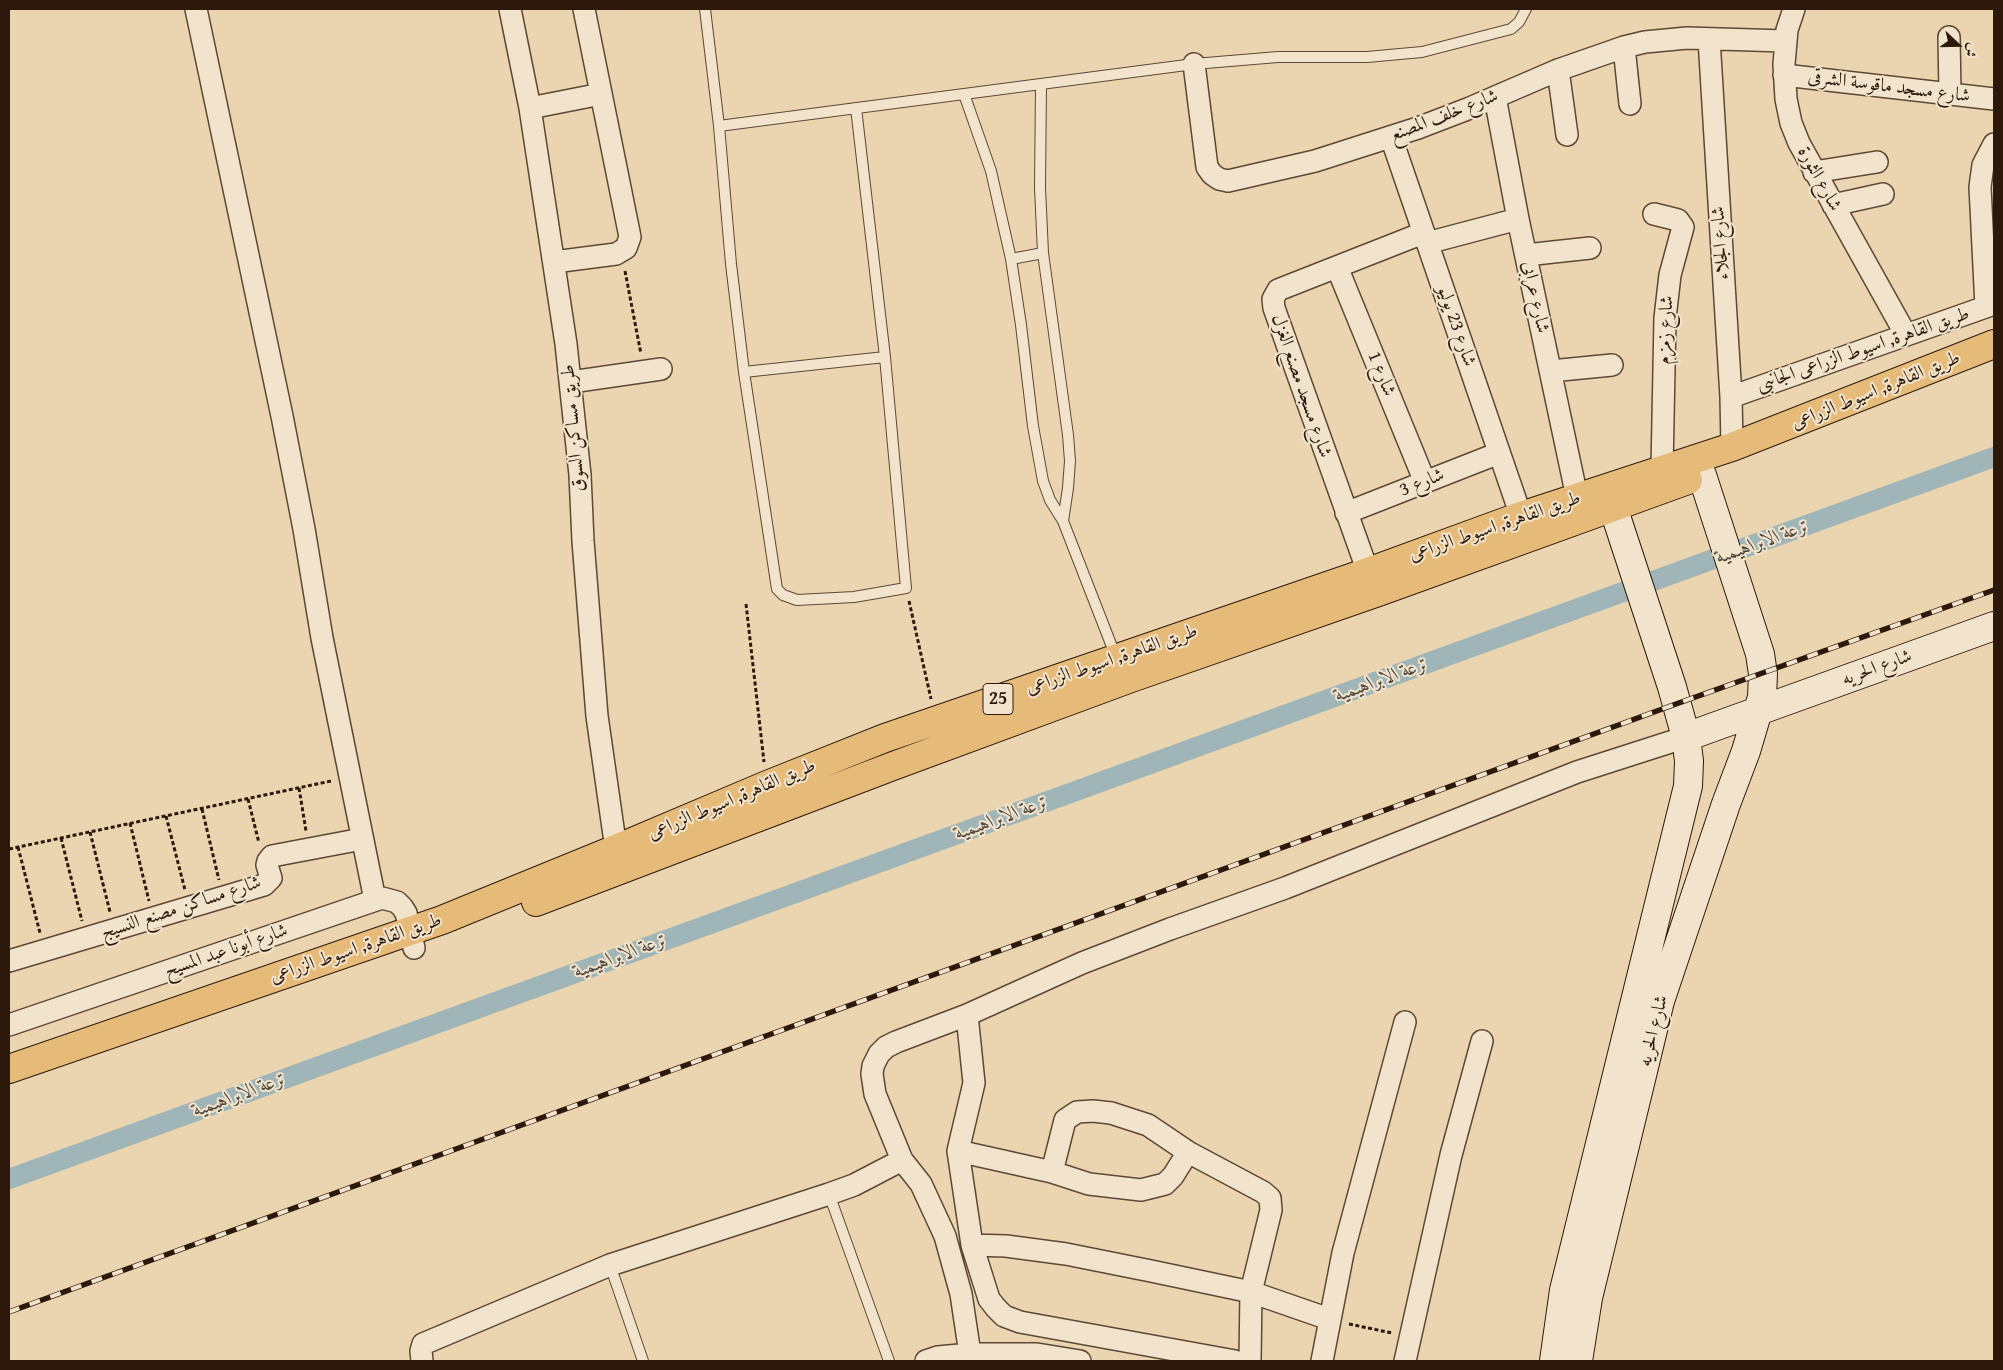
<!DOCTYPE html>
<meta charset="utf-8">
<style>
body{margin:0}
#map{position:relative;width:2003px;height:1370px;overflow:hidden;background:#ebd5b0;font-family:"Gentium Book Plus",Amiri,serif}
canvas{display:block}
.frame{position:absolute;inset:0;border:10px solid #2d190b;pointer-events:none}
.north{position:absolute;left:1933px;top:20px;width:50px;height:50px;-webkit-text-stroke:4px #f2e4cc;paint-order:stroke;rotate:111deg;font-size:14px;font-weight:700;line-height:20px;text-align:center;color:#2d190b}
.north::after{content:'';display:block;margin:auto;width:18px;height:22px;background:#2d190b;clip-path:polygon(50% 0,100% 100%,50% 72%,0 100%)}
</style>
<div id="map">
<canvas width="2003" height="1370"></canvas>
<div class="frame"></div>
<div class="north">ش</div>
</div>
<script>
const g = document.querySelector('canvas').getContext('2d');
g.lineJoin = 'round';
function poly(rows) {
  const path = new Path2D();
  for (const r of rows) {
    path.moveTo(r[0], r[1]);
    for (let i = 2; i < r.length; i += 2) path.lineTo(r[i], r[i + 1]);
  }
  return path;
}
function trace(path, color, width, dash) {
  g.strokeStyle = color;
  g.lineWidth = width;
  g.lineCap = dash ? 'butt' : 'round';
  g.setLineDash(dash || []);
  g.stroke(path);
}
function write(font, color, halo, rows, align = 'center') {
  g.font = font + ' "Gentium Book Plus",Amiri,serif';
  g.lineWidth = 4;
  g.setLineDash([]);
  g.textBaseline = 'middle';
  g.strokeStyle = halo;
  g.fillStyle = color;
  for (const [text, x, y, turn = 0] of rows) {
    g.save();
    g.translate(x, y);
    g.rotate((+turn || 0) * Math.PI / 180);
    g.textAlign = isNaN(turn) ? turn : align;
    if (halo) g.strokeText(text, 0, 0);
    g.fillText(text, 0, 0);
    g.restore();
  }
}
trace(poly([
 [9,1179,1994,457]
]), '#9fb5b8', 20);
const lane = poly([
 [705,9,719,126,731,264,744,372,777,589,783,595,797,600,854,597,906,588,885,357,856,108],
 [1041,85,1040,188,1043,253,1068,435,1070,461,1068,488,1063,521],
 [964,94,991,171,1011,259,1021,325,1033,426,1043,481,1050,500,1063,521,1116,657],
 [719,126,1194,64,1278,57,1367,57,1422,52,1511,29,1519,22,1526,9],
 [1011,259,1043,253],
 [744,372,885,357],
 [829,1194,889,1361],
 [610,1265,643,1361]
]);
const street = poly([
 [196,9,282,416,304,529,322,638,375,900],
 [510,9,530,108,566,344,580,475,583,541,597,716,616,849],
 [1794,9,1787,30,1784,64,1786,99,1791,123,1799,143,1906,335],
 [1949,37,1950,94],
 [1709,39,1731,397,1732,447],
 [1624,47,1630,104],
 [1194,64,1207,167,1212,174,1219,179,1228,181,1315,161,1418,128,1470,108,1558,70,1624,47,1645,42,1687,38,1785,41],
 [1558,70,1567,135],
 [1784,75,1994,99],
 [1495,97,1518,219,1577,497],
 [530,108,601,94],
 [1391,137,1521,516],
 [1814,172,1877,162],
 [1833,205,1883,194],
 [1654,214,1678,220,1683,227,1670,275,1665,318,1662,469],
 [1427,243,1518,219],
 [1526,255,1590,248],
 [554,262,616,254,626,248,630,237,584,9],
 [1337,267,1425,482],
 [1986,307,1980,187,1983,165,1994,144],
 [1551,371,1612,365],
 [571,382,661,369],
 [1731,397,1994,304],
 [1346,513,1499,453],
 [1368,572,1274,308,1273,299,1278,290,1423,233],
 [9,961,264,885,271,878,267,865,268,861,272,856,362,839],
 [967,1015,974,1083,958,1151,972,1245,989,1299,996,1308,1004,1316,1020,1322,1235,1361],
 [9,1025,382,898,397,902,402,907,406,913,414,948],
 [958,1151,1052,1172,1089,1184,1141,1190,1165,1184,1173,1176,1188,1152],
 [902,1160,921,1184,945,1236,961,1294,970,1354],
 [1052,1172,1065,1120,1077,1112,1093,1111,1111,1113,1148,1125,1188,1152,1263,1192,1270,1198,1271,1210,1251,1292,1250,1361],
 [972,1245,1006,1246,1066,1254,1151,1271,1251,1292,1329,1319],
 [422,1361,421,1351,423,1344,610,1265,829,1194,854,1185,902,1160,875,1094,872,1074,873,1066,879,1054,886,1047,896,1042,967,1015,1082,963,1170,929,1285,888,1577,772,1686,737],
 [926,1361,938,1357,970,1354,1037,1354,1080,1361],
 [1322,1361,1343,1253,1405,1022],
 [1405,1361,1451,1155,1482,1041]
]);
const secondary = poly([
 [1686,737,1994,626],
 [1554,1361,1564,1290,1688,786,1689,761,1686,737,1672,687,1613,507],
 [1578,1361,1588,1298,1660,1001,1726,804,1746,751,1762,697,1763,674,1760,654,1702,475]
]);
const highway = poly([
 [536,902,893,766,1131,678,1381,591,1688,480],
 [9,1069,442,920,616,849,767,785,885,738,1368,572,1521,516,1732,447,1994,344]
]);
trace(lane, '#5c4834', 12);
trace(street, '#5c4834', 24);
trace(secondary, '#2d190b', 30);
trace(highway, '#2d190b', 30);
trace(poly([
 [625,271,641,354],
 [909,601,931,699],
 [746,604,764,762],
 [299,788,306,831],
 [248,799,259,843],
 [202,809,219,880],
 [166,816,185,890],
 [130,823,149,901],
 [90,832,110,912],
 [61,838,82,921],
 [18,847,40,933],
 [9,849,331,781],
 [1349,1324,1392,1333]
]), '#2d190b', 3, [4, 2.5]);
trace(lane, '#f2e4cc', 10);
trace(street, '#f2e4cc', 21);
trace(secondary, '#f2e4cc', 28);
trace(highway, '#e6ba78', 28);
const rail = poly([
 [9,1312,1676,704,1994,590]
]);
trace(rail, '#2d190b', 5.5);
trace(rail, '#f2e4cc', 4, [11]);
for (const [x, y, w] of [
 [998,699,30]
]) {
  const box = new Path2D();
  box.roundRect(x - w / 2, y - 15.5, w, 31, 4);
  g.fillStyle = '#f2e4cc';
  g.fill(box);
  trace(box, '#2d190b', 1);
}
write('bold 18px', '#2d190b', null, [
 ["25",998,699]
]);
write('19px', '#2d190b', '#f2e4cc', [
 ["شارع مسجد ماقوسة الشرقى",1889,87,7],
 ["شارع خلف المصنع",1444,116,-21],
 ["شارع الثورة",1819,179,61],
 ["شارع الجلاء",1721,243,-94],
 ["شارع عرابى",1535,297,78],
 ["شارع 23 يوليو",1456,326,71],
 ["شارع زمزم",1666,330,-87],
 ["طريق القاهرة, اسيوط الزراعى الجانبى",1863,350,-19],
 ["شارع 1",1381,374,68],
 ["شارع مسجد مصنع الغزل",1301,386,71],
 ["طريق القاهرة, اسيوط الزراعى",1876,391,-22],
 ["طريق مساكن السوق",574,428,-95],
 ["شارع 3",1422,483,-22],
 ["طريق القاهرة, اسيوط الزراعى",1495,527,-19],
 ["طريق القاهرة, اسيوط الزراعى",1112,660,-19],
 ["شارع الحريه",1877,668,-20],
 ["طريق القاهرة, اسيوط الزراعى",732,800,-23],
 ["شارع مساكن مصنع النسيج",181,908,-18],
 ["طريق القاهرة, اسيوط الزراعى",356,949,-19],
 ["شارع أبونا عبد المسيح",226,951,-19],
 ["شارع الحريه",1654,1031,-76]
]);
write('italic 20px', '#4f483f', '#f2e4cc', [
 ["ترعة الابراهيمية",1763,542,-20],
 ["ترعة الابراهيمية",1382,680,-20],
 ["ترعة الابراهيمية",1002,818,-20],
 ["ترعة الابراهيمية",621,956,-20],
 ["ترعة الابراهيمية",240,1095,-20]
]);
</script>
